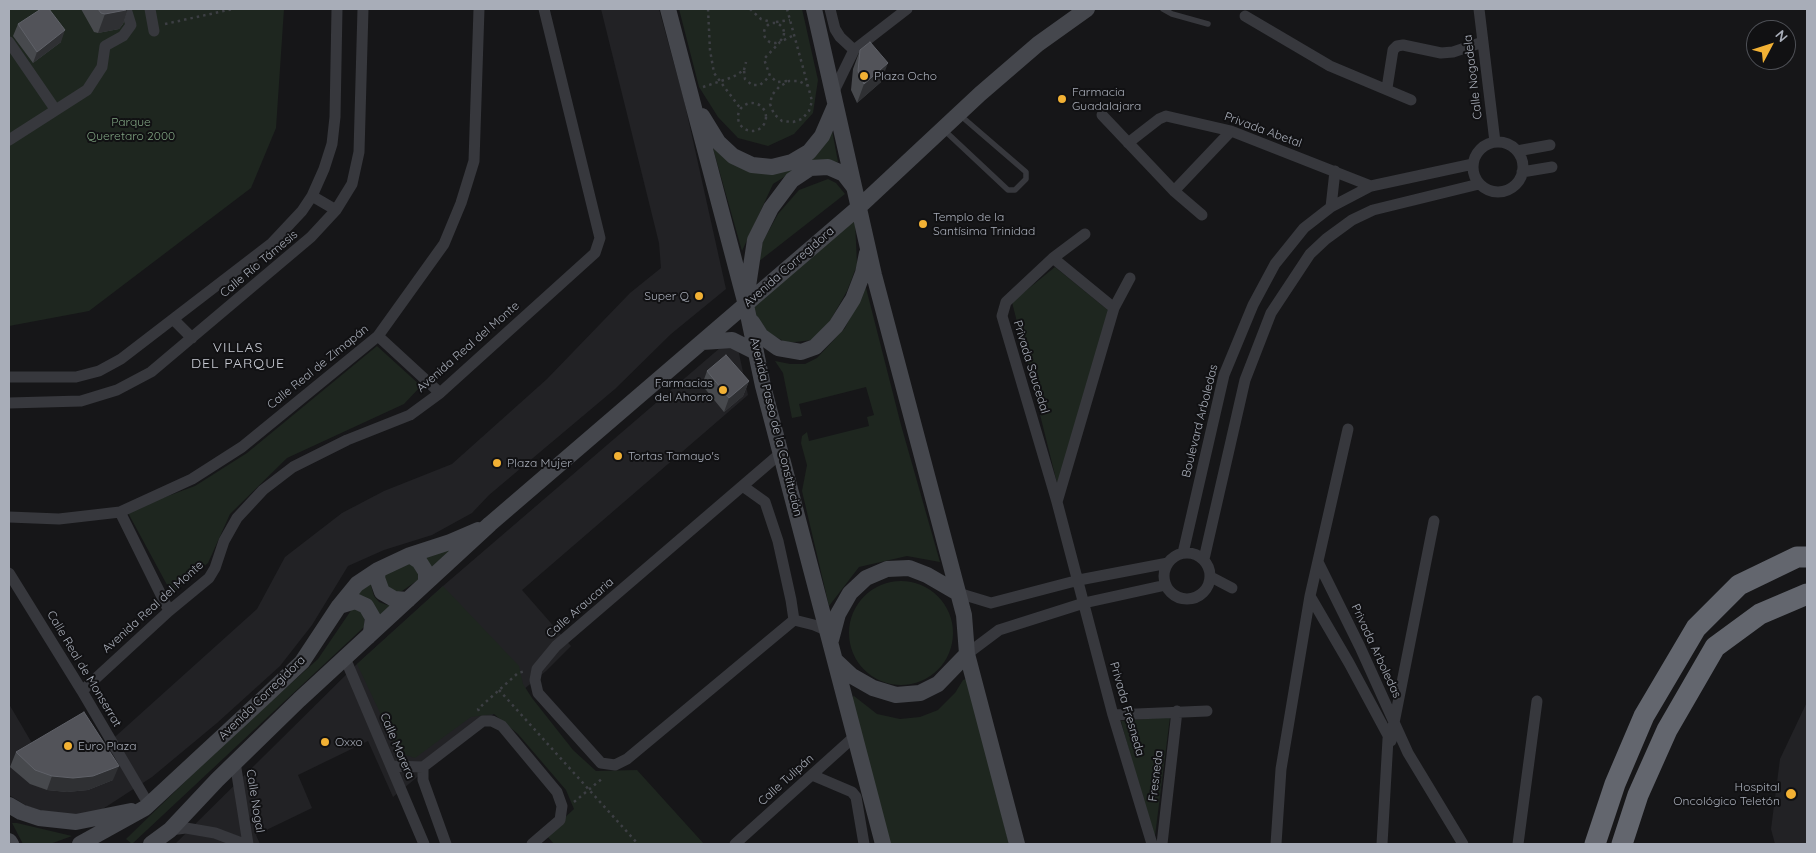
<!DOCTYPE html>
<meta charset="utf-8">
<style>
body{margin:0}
#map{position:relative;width:1816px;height:853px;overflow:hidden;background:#161618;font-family:Quicksand,sans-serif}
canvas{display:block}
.frame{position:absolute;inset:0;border:10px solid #a8adb8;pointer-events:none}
.north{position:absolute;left:1746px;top:20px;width:50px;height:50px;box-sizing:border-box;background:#111113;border:1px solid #4d4f55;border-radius:50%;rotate:50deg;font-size:14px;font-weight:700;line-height:20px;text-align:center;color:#a8adb8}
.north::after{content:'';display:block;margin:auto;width:18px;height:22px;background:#f2b134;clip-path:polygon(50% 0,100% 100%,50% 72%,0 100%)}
</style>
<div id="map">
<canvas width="1816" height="853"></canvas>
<div class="frame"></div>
<div class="north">N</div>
</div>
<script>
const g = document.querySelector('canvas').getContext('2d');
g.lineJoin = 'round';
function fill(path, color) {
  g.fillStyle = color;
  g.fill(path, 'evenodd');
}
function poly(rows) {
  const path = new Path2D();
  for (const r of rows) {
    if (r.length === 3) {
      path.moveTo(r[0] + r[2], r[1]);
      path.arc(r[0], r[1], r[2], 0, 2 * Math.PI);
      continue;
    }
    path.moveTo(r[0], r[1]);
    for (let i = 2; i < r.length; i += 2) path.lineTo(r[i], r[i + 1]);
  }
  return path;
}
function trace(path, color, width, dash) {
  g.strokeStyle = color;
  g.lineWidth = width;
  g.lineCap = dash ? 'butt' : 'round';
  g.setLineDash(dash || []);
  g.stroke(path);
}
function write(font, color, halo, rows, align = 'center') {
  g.font = font + ' Quicksand,sans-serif';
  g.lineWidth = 4;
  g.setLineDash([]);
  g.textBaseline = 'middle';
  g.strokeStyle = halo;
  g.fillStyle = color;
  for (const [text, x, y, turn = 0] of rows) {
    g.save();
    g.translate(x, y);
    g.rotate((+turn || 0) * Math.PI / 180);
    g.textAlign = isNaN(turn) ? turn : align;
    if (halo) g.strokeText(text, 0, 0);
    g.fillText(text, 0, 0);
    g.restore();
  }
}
fill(poly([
 [601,9,659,9,684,100,726,289,671,334,615,389,489,495,472,513,432,535,384,550,348,566,312,625,280,666,217,723,152,777,95,814,58,816,27,806,9,795,9,704,36,750,97,753,257,609,285,557,342,513,384,491,452,464,547,379,630,293,661,268,659,243],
 [735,335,748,395,522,590,571,646,546,671,393,797,368,741,298,775,312,808,256,835,260,844,175,844,357,664,443,586],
 [1807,702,1807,844,1775,844,1771,829,1780,759]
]), '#222225');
fill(poly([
 [9,9,284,9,276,128,251,188,89,311,9,326],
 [679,9,802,9,818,80,813,113,794,134,768,146,738,138,718,117,699,87],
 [832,130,838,162,811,160,773,184,742,251,712,145,773,172],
 [828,179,836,183,845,194,758,262,763,241,778,214,799,190],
 [855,220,857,265,847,291,830,321,812,340,787,343,765,331,756,319,753,307],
 [1055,267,1109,311,1059,491,1012,302],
 [865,284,901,425,940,562,907,556,859,567,829,606,802,491,807,465,801,443,802,436,807,432,809,441,869,426,867,417,874,415,866,387,799,404,802,416,792,418,783,373,775,361,790,364,805,364,817,358,845,328,863,292],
 [377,346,421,386,404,404,287,458,230,514,208,563,172,594,127,511,195,486,247,453],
 [470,536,431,571,402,591,392,594,382,578,388,571],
 [901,633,52],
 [370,582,374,596,379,602,387,605,396,605,377,624,355,596],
 [443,586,519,666,523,684,532,698,573,750,596,771,637,770,704,844,554,844,546,835,574,809,566,790,518,734,494,714,471,717,415,758,399,753,357,664],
 [355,608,365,615,364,627,132,844,126,839,225,743,318,659,352,609],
 [968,678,1009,844,888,844,849,699,854,696,877,714,900,719,920,717,938,710,955,693,963,680],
 [1170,717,1154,844,1121,721],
 [12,823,17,823,72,836,50,844,23,844]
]), '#1e261f');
trace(poly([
 [708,9,710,50,714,73,740,108],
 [750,9,761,19,771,22],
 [787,9,808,86,812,101,809,111,802,119,793,122,782,121,774,114,770,104,772,95,779,87,789,81,799,81,808,86],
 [776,22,790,20],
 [774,33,10],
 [165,24,233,9],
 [744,70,746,62],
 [787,81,777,82,770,76,764,59,780,42,794,35],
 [703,87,733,77,744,70,745,79,752,85,760,85,770,76],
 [752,117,14],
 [499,690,638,844],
 [479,711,478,709,518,673,526,671],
 [574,802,604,777]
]), '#3d3f44', 2.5, [2.5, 4]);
trace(poly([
 [1163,9,1172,14,1208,24],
 [944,130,1008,190,1015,190,1026,179,1026,172,961,116]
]), '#37383d', 5.5);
trace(poly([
 [150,9,154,31],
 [830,9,835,29,840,37,854,50],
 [1479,9,1495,142],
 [1245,16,1330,66,1411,100],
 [9,42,55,109],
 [1387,88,1393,50,1397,46,1403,45,1441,53,1453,52,1483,42],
 [832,95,854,50,907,9],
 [1102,115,1174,191,1202,215],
 [9,140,87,90,102,67,105,46,123,36,131,25,126,9],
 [1498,167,25],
 [1128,143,1159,119,1166,116,1231,131,1371,186],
 [1517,151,1550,145],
 [1522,172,1552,167],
 [1174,191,1231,131],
 [312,196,336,210],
 [1331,207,1335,171],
 [1085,234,1053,258,1006,302,1002,316,1057,502,1113,715,1152,844],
 [1053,258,1114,308,1057,502],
 [1114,308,1130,278],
 [174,320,192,338],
 [378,336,440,393],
 [9,377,76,377,99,371,121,359,272,243,302,211,312,196,324,169,332,144,335,117,337,9],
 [9,403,81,401,117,390,151,372,311,237,336,210,352,184,359,152,363,9],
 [744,487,765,502,778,541,791,600,794,620,627,759,615,765,601,763,538,693,535,680,537,669,556,646,782,452],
 [120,512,169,611],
 [9,517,59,519,120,512,192,479,242,447,378,336,444,244,461,203,474,161,479,9],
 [1183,553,1224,375,1253,305,1275,264,1304,228,1331,207,1371,186,1473,164],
 [1187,576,23],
 [1204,559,1245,380,1271,313,1310,254,1326,239,1352,220,1373,210,1479,184],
 [1318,562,1360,647,1408,753,1463,844],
 [9,573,82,691,149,805],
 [1211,577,1232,588],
 [958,593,991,603,1079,580,1168,563],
 [1310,596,1349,663,1391,741],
 [794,620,814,625,828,631],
 [967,654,999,630,1084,603,1166,585],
 [345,658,424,844],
 [82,691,169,611,209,578,215,568,224,541,237,518,263,490,293,467,347,440,410,415,440,393,595,253,600,238,544,9],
 [1113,715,1207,711],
 [235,762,248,844],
 [391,766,423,767,483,721,492,721,502,726,557,792,562,806,560,820,532,844],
 [423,767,423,780,446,844],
 [812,775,852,792,856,797,864,844],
 [170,830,186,828,215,833,244,844],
 [735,844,855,736],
 [1162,844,1177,711],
 [1276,844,1281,769,1310,596,1348,429],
 [1382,844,1388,739,1394,723,1434,521],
 [1518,844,1537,701]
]), '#37383d', 11);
trace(poly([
 [668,9,746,305,763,386,883,844],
 [814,9,874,275,964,615,967,654,1017,844],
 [702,116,718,142,733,156,752,165,772,167,792,162,809,152,822,136,835,106],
 [747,293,755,240,771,208,792,180,810,168,828,167,844,174,854,187],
 [752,322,761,336,778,348,801,352,815,347,836,326,853,299,863,273,867,253],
 [702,342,732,340,756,352],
 [410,555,419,561,426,572,426,583],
 [378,570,377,578,382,592,394,599,408,600],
 [339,606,355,601,366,606,373,618,371,632,368,637],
 [831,640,838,614,850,593,866,578,887,569,909,568,927,575,958,593],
 [836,661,852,676,873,688,896,695,920,693,938,684,967,654],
 [9,805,21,812,39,818,76,822,131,811],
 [9,841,11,844],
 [80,844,145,808,268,694,302,662,339,606,357,584,378,570,410,555,450,542,478,530],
 [151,844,170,830,217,780,299,700,490,524,859,207,980,94,1038,44,1087,9]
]), '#45474d', 16);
trace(poly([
 [1595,844,1615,784,1644,716,1696,628,1739,585,1797,557,1807,557],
 [1622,844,1638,795,1667,730,1715,647,1760,614,1807,594]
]), '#63666e', 21);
fill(poly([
 [81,9,128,9,123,24,119,29,98,33,94,32],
 [18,24,61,42,33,63,13,36],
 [860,50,881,82,857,103,851,90,853,69],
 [707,371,749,381,743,396,724,412,702,385],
 [16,752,113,780,88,790,67,792,47,790,30,784,10,767]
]), '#47494d');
fill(poly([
 [127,9,128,9,123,24,119,29,98,33,105,14],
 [65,30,61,42,33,63,37,52],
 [888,63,881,82,857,103,864,84],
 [749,381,743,396,724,412,729,398],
 [119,766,113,780,88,790,67,792,47,790,52,776]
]), '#2f3033');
const building = poly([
 [41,9,49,9,65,30,37,52,18,24,41,9],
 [98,9,127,9,126,10,105,14,101,13,98,9],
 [870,42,888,63,864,84,858,71,860,50,870,42],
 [726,355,749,381,729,398,707,371,726,355],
 [84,712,119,766,93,776,73,778,52,776,35,770,16,752,84,712]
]);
fill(building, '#525359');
trace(building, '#5f6168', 1);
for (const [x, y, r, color] of [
 [864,76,5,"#f2b134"],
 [1062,99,5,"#f2b134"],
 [923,224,5,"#f2b134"],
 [699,296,5,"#f2b134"],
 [723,390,5,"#f2b134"],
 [618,456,5,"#f2b134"],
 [497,463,5,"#f2b134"],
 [325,742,5,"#f2b134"],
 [68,746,5,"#f2b134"],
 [1791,794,6,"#f2b134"]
]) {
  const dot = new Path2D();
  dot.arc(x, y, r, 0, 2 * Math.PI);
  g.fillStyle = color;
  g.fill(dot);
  trace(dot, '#111113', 2);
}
write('12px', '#a8adb8', '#111113', [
 ["Plaza Ocho",874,76],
 ["Farmacia",1072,92],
 ["Guadalajara",1072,106],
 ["Templo de la",933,217],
 ["Santísima Trinidad",933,231],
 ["Super Q",689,296,"right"],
 ["Farmacias",713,383,"right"],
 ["del Ahorro",713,397,"right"],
 ["Tortas Tamayo's",628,456],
 ["Plaza Mujer",507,463],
 ["Oxxo",335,742],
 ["Euro Plaza",78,746],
 ["Hospital",1780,787,"right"],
 ["Oncológico Teletón",1780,801,"right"]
], 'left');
write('12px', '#a8adb8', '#111113', [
 ["Calle Nogadela",1473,77,-97],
 ["Privada Abetal",1263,130,20],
 ["Calle Río Támesis",259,264,-40],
 ["Avenida Corregidora",789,267,-41],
 ["Avenida Real del Monte",468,347,-41],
 ["Calle Real de Zimapán",318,367,-39],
 ["Privada Saucedal",1031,367,73],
 ["Boulevard Arboledas",1200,421,-76],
 ["Avenida Paseo de la Constitución",776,427,76],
 ["Avenida Real del Monte",153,607,-42],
 ["Calle Araucaria",580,608,-41],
 ["Privada Arboledas",1376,651,65],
 ["Calle Real de Monserrat",84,669,59],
 ["Avenida Corregidora",262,698,-44],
 ["Privada Fresneda",1127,709,74],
 ["Calle Morera",397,746,67],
 ["Fresneda",1156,776,-83],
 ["Calle Tulipán",786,780,-42],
 ["Calle Nogal",255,801,81]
]);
write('12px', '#7fa381', '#111113', [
 ["Parque",131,122],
 ["Queretaro 2000",131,136]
]);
g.letterSpacing = '1px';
write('14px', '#c9ccd4', '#111113', [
 ["VILLAS",238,348],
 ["DEL PARQUE",238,364]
]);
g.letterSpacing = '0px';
</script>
